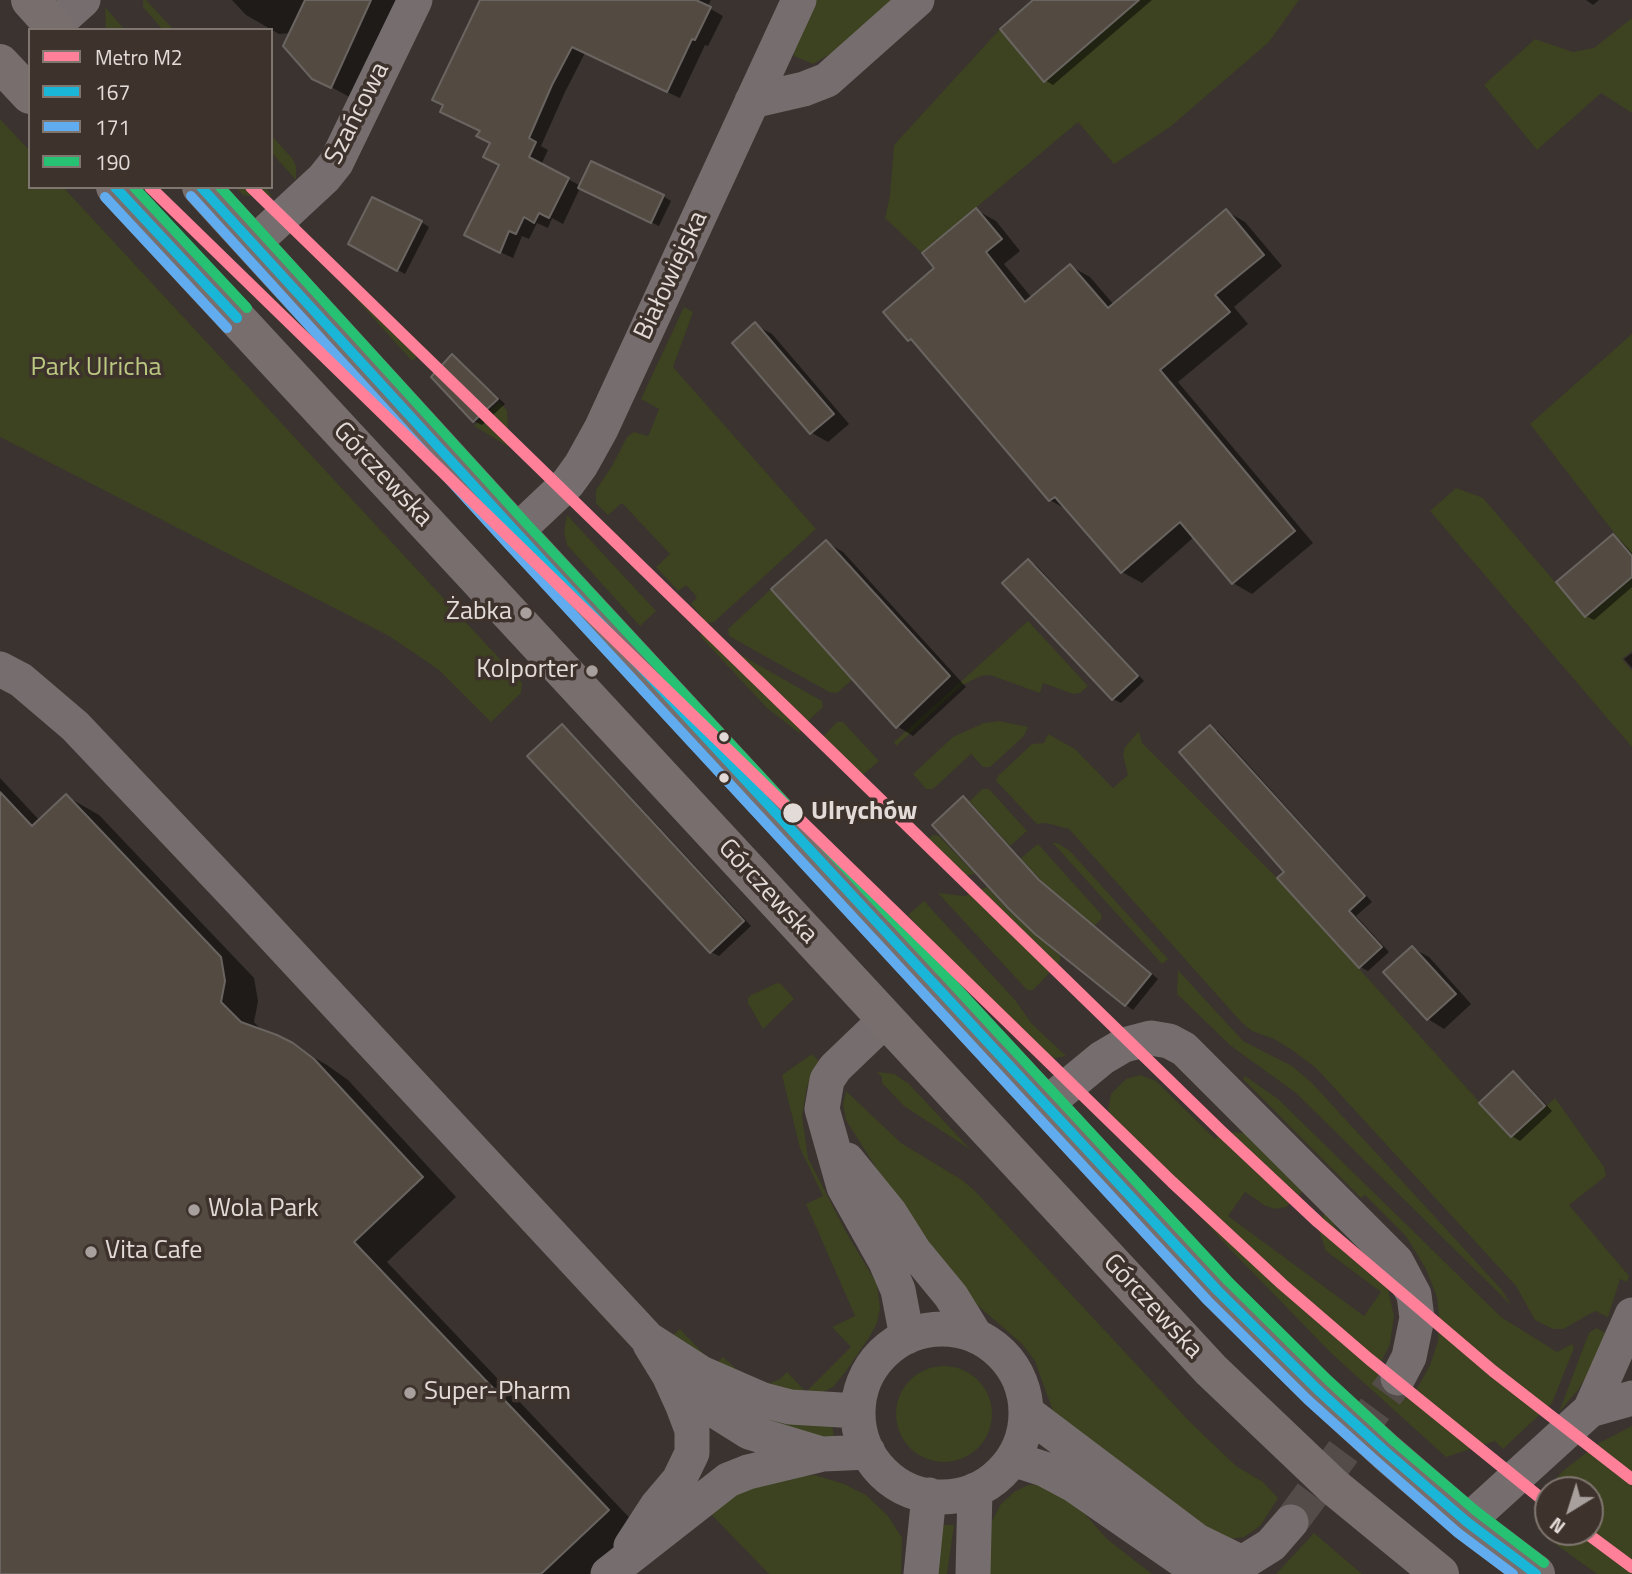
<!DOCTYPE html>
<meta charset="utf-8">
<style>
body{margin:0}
#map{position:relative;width:1632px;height:1574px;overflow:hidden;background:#3a3330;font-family:"Titillium Web",sans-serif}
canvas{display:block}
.legend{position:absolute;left:28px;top:28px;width:245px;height:161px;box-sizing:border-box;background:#3e322c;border:2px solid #807670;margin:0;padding:9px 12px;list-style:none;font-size:21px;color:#e3dbd7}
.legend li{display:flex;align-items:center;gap:14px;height:35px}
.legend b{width:35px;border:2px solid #807670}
.north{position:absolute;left:1534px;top:1476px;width:70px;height:70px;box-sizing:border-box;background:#3e322c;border:2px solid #807670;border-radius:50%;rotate:218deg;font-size:19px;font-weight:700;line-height:28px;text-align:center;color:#e3dbd7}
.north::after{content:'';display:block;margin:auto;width:24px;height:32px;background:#a8a09d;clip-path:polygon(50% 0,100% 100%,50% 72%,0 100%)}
</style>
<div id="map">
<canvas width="1632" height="1574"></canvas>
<ul class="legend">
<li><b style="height:9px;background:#ff8098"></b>Metro M2</li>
<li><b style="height:9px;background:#1ab6d8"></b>167</li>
<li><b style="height:9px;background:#60acee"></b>171</li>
<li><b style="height:9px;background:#26c172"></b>190</li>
</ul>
<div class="north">N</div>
</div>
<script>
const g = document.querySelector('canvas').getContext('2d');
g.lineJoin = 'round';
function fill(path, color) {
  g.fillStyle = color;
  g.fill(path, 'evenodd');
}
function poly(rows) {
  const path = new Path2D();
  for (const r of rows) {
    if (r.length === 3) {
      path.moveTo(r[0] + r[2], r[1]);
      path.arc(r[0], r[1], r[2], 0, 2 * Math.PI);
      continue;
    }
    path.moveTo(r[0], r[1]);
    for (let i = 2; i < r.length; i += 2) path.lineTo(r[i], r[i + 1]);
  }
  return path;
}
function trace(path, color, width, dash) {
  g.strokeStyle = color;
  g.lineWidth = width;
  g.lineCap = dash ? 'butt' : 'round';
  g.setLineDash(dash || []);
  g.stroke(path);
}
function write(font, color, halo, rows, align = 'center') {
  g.font = font + ' "Titillium Web",sans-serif';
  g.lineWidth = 7;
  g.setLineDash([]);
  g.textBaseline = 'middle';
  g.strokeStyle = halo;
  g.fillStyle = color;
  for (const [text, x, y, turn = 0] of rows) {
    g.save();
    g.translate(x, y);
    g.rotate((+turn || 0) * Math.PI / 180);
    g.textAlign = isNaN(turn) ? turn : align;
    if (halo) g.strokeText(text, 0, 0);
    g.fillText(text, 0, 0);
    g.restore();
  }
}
fill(poly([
 [143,0,146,0,174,30,163,30,143,7],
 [812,0,897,0,851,42,813,64,794,56,794,38],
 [1139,0,1299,0,1269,42,1170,127,1114,164,1078,122,922,253,885,218,890,196,894,145,1000,29,1044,82],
 [105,7,125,30,106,30],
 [1632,18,1632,113,1601,93,1537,150,1484,85,1535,39,1573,52,1594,48],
 [0,119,30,151,30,187,63,187,522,683,521,693,491,722,439,670,389,636,0,437],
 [271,135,292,158,296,166,296,180,271,152],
 [236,187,265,187,272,196,249,196,243,195],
 [333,259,419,344,419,354,412,361,340,281,328,263],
 [684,307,693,312,673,367,816,529,714,622,707,623,691,604,697,597,686,585,678,591,656,567,670,554,622,503,608,515,596,503,596,490,612,466,627,437,634,432,648,436,652,427,659,409,641,399],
 [1632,334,1632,556,1530,424],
 [499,402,507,410,509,447,474,426],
 [1456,488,1483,498,1585,617,1632,577,1632,651,1622,659,1632,671,1632,747,1430,511],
 [567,515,656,611,640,626,567,545,564,532],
 [771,589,853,679,837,693,829,692,729,636,728,629],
 [1028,621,1088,686,1080,693,1073,694,1043,683,1040,693,990,675,981,676,962,685,896,746,894,742],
 [702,633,822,701,823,707,803,726,799,733,767,708,700,636],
 [999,721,1028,727,1024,736,990,767,983,767,971,754,933,789,926,789,913,774,953,737,984,723],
 [837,722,843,722,879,761,859,778,841,760,817,743],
 [1139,731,1142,743,1277,878,1511,1137,1555,1098,1604,1167,1606,1176,1569,1205,1629,1276,1627,1282,1620,1279,1608,1317,1595,1311,1563,1329,1553,1329,1535,1320,1516,1286,1316,1068,1292,1050,1274,1039,1252,1031,1242,1023,1069,829,1046,823,1037,824,996,781,998,776,1032,744,1044,743,1048,734,1075,749,1113,788,1128,775,1123,755,1125,747],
 [982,789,989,789,1027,831,1010,846,969,802],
 [933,835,939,836,975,874,962,876,942,867,921,845],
 [1052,842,1059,844,1070,851,1168,959,1162,964],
 [1038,844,1101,914,1102,918,1095,925,1091,926,1039,880,1020,859],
 [987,887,1007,909,1060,956,1060,962,1033,990,1027,990,938,893,965,896],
 [924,901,1015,1000,1031,1023,1066,1056,1055,1058,1043,1056,1030,1048,908,915],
 [1178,970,1243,1041,1292,1066,1312,1083,1502,1290,1511,1305,1296,1093,1231,1046,1177,994],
 [777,983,781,984,794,999,763,1029,748,1003,748,998,751,995],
 [812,1054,819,1061,807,1087,802,1116,808,1158,846,1232,877,1284,880,1308,877,1323,870,1336,846,1371,833,1387,813,1397,790,1396,732,1377,705,1362,671,1337,680,1329,714,1365,723,1357,750,1381,770,1383,780,1379,787,1372,806,1392,851,1347,832,1327,855,1316,806,1204,823,1196,800,1148,782,1075],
 [877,1072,894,1074,908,1083,971,1150,904,1106,882,1083,882,1077],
 [1140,1075,1156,1081,1215,1139,1223,1132,1245,1133,1304,1190,1286,1207,1274,1209,1264,1205,1245,1192,1228,1216,1364,1316,1381,1292,1326,1251,1319,1231,1320,1222,1325,1212,1336,1223,1334,1226,1380,1275,1388,1289,1394,1316,1390,1344,1379,1366,1415,1392,1430,1365,1438,1341,1439,1315,1437,1297,1426,1269,1406,1236,1365,1195,1361,1198,1243,1079,1245,1076,1278,1099,1501,1317,1557,1352,1572,1344,1574,1348,1552,1403,1503,1449,1495,1441,1446,1457,1331,1353,1231,1250,1112,1121,1108,1110,1111,1094,1126,1079],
 [846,1091,901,1143,962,1180,976,1192,1189,1421,1236,1466,1263,1482,1278,1498,1260,1526,1244,1537,1230,1539,1213,1533,1054,1414,1035,1361,1022,1344,967,1296,922,1241,846,1120,843,1104],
 [1596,1328,1610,1335,1578,1390,1559,1412,1589,1333],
 [944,1414,48],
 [724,1397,831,1419,834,1437,808,1436,774,1431],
 [1632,1426,1632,1574,1597,1574,1547,1538,1548,1531,1590,1532,1590,1490,1546,1489,1564,1470,1599,1443],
 [815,1475,844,1484,866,1495,888,1516,902,1538,901,1574,769,1574,705,1508,764,1480],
 [1043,1484,1070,1497,1107,1539,1152,1574,984,1574,991,1523,1001,1504,1014,1492,1028,1485],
 [943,1525,954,1525,947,1574,936,1574],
 [1314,1533,1362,1574,1276,1574]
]), '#3d4220');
fill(poly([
 [232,0,413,0,364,105,313,77,291,33,279,34,246,15],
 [482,0,711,0,707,7,723,16,708,46,705,45,680,98,585,53,565,92,541,146,548,150,541,165,581,186,663,196,671,201,659,226,580,188,563,224,552,218,548,228,537,223,529,239,522,236,513,258,479,242,501,165,492,143,482,131],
 [1036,0,1152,0,1053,85,1045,80],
 [1586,0,1599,0,1593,5],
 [976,210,996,221,1020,251,1004,264,1032,298,1070,266,1090,277,1114,305,1226,211,1245,222,1282,266,1234,307,1248,324,1178,382,1313,543,1252,594,1233,583,1194,537,1142,583,1122,572,1069,511,1050,500,918,344,909,339,937,268],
 [421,222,429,227,405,274,350,243],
 [755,325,772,334,849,424,828,442,812,433],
 [453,357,460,361,505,404,482,425,474,421],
 [1613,536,1621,541,1632,553,1632,587,1594,620,1586,616],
 [826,542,843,552,966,687,913,736,897,726],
 [1029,561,1036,565,1144,681,1121,703,1113,699],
 [1632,653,1632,668,1624,659],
 [562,726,570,731,751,926,719,956,711,952],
 [1210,727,1218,731,1372,902,1356,916,1389,952,1368,971,1360,967,1286,872],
 [0,778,40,821,66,796,99,815,254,978,258,1001,254,1022,263,1032,292,1045,327,1065,348,1080,456,1197,387,1262,641,1530,594,1574,0,1574],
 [963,799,971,803,1046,886,1158,979,1133,1010,1126,1005],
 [1412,948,1429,957,1471,1004,1444,1029,1428,1019],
 [1513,1073,1521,1078,1552,1111,1520,1141,1512,1136,1481,1103]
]), '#0007');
const building = poly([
 [305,0,371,0,331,88,312,79,283,46,305,0],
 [480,0,696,0,711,7,695,40,692,39,667,92,572,47,552,85,529,138,536,142,529,157,569,178,549,218,539,213,534,223,524,217,516,234,509,231,500,253,464,235,499,165,483,157,490,143,476,136,480,131,440,112,443,105,432,100,480,0],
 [1033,0,1139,0,1044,82,1000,29,1033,0],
 [591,161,664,195,651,223,578,188,591,161],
 [372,197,422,221,397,271,348,244,372,197],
 [976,208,1002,239,986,252,1025,302,1070,264,1108,308,1226,209,1264,255,1215,295,1230,312,1160,370,1295,531,1232,584,1180,522,1121,573,1055,497,1049,501,911,339,908,341,883,312,934,268,922,253,976,208],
 [755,322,834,414,810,434,732,343,755,322],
 [452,354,498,399,473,422,431,377,452,354],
 [1613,534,1632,556,1632,577,1585,617,1556,582,1613,534],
 [826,540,950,676,896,728,771,589,826,540],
 [1028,559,1138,676,1112,700,1002,583,1028,559],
 [562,724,744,921,710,953,527,756,562,724],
 [1210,725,1365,896,1349,911,1382,947,1359,968,1277,878,1284,872,1179,752,1210,725],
 [0,792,32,826,66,794,221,957,225,981,221,1002,241,1022,277,1035,293,1043,314,1059,423,1177,354,1242,609,1510,541,1574,0,1574,0,792],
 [963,796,1039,880,1151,974,1125,1006,1035,934,1008,908,932,825,963,796],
 [1412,946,1456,994,1427,1020,1383,972,1412,946],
 [1513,1071,1545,1106,1511,1137,1479,1103,1513,1071]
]);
fill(building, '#534b42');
trace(building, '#696460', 2);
trace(poly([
 [1291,1522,1398,1378]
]), '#534c49', 35, [35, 18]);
trace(poly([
 [54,26,83,0],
 [752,101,804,89,827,80,917,0],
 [253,244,324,178,336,163,415,0],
 [516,532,568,483,581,465,601,429,799,0],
 [0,669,21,680,75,726,240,900,648,1339,701,1373,763,1400,790,1407,858,1411],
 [885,1020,835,1068,827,1080,822,1109,844,1187,886,1262,898,1290,907,1337],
 [1045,1105,1102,1058,1124,1045,1151,1038,1169,1041,1184,1049,1396,1261,1414,1295,1417,1318,1409,1357,1398,1378],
 [847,1160,890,1213,914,1251,951,1296,975,1335],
 [942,1413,84],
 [674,1379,698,1400,749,1432,818,1453],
 [1590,1410,1632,1315],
 [1026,1412,1197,1541,1242,1563],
 [1013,1459,1044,1469,1074,1485,1201,1573,1219,1574,1242,1563,1271,1545,1291,1522],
 [1467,1522,1590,1410,1632,1398],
 [631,1546,657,1506,679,1480,692,1453,692,1430,683,1406,669,1375,650,1344],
 [608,1574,728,1480,748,1472,823,1454,868,1452],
 [921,1574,929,1495],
 [973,1574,975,1490]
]), '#766e6e', 35);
trace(poly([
 [30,0,57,30],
 [0,63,30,95],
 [115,187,1211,1370,1334,1487,1440,1574],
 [201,187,516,532,1218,1291,1318,1390,1386,1452,1467,1522,1536,1574]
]), '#776e6d', 38);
trace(poly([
 [115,187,237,318],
 [201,187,516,532,1218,1291,1318,1390,1386,1452,1467,1522,1536,1574]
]), '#1ab6d8', 10);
trace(poly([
 [191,196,506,542,1208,1301,1308,1400,1377,1462,1458,1533,1513,1574],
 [105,197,227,328]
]), '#60acee', 10);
trace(poly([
 [134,187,247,308],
 [220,187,526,523,1228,1281,1328,1380,1395,1442,1476,1511,1544,1563]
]), '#26c172', 10);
trace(poly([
 [150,187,1172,1182,1282,1284,1369,1359,1548,1504],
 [251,187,1221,1131,1318,1222,1493,1371,1632,1479],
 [1585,1532,1632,1567]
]), '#ff8098', 12);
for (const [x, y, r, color] of [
 [526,613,7,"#a8a09d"],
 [592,671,7,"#a8a09d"],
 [724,737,6,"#e3dbd7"],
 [724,778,6,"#e3dbd7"],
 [793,813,11,"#e3dbd7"],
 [194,1210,7,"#a8a09d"],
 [91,1252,7,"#a8a09d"],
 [410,1393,7,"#a8a09d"]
]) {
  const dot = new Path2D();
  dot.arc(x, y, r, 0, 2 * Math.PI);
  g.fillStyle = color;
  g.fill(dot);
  trace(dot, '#3e322c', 2.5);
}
write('26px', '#e3dbd7', '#3e322c', [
 ["Szańcowa",358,114,-63],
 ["Białowiejska",672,276,-65],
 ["Górczewska",382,475,47],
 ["Górczewska",767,892,47],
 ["Górczewska",1152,1307,47]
]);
write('26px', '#bac881', '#3e322c', [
 ["Park Ulricha",96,369]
]);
write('26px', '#e3dbd7', '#3e322c', [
 ["Żabka",512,613,"right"],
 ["Kolporter",578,671,"right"],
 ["Wola Park",208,1210],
 ["Vita Cafe",105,1252],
 ["Super-Pharm",424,1393]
], 'left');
write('bold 26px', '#e3dbd7', '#3e322c', [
 ["Ulrychów",811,813]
], 'left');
</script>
